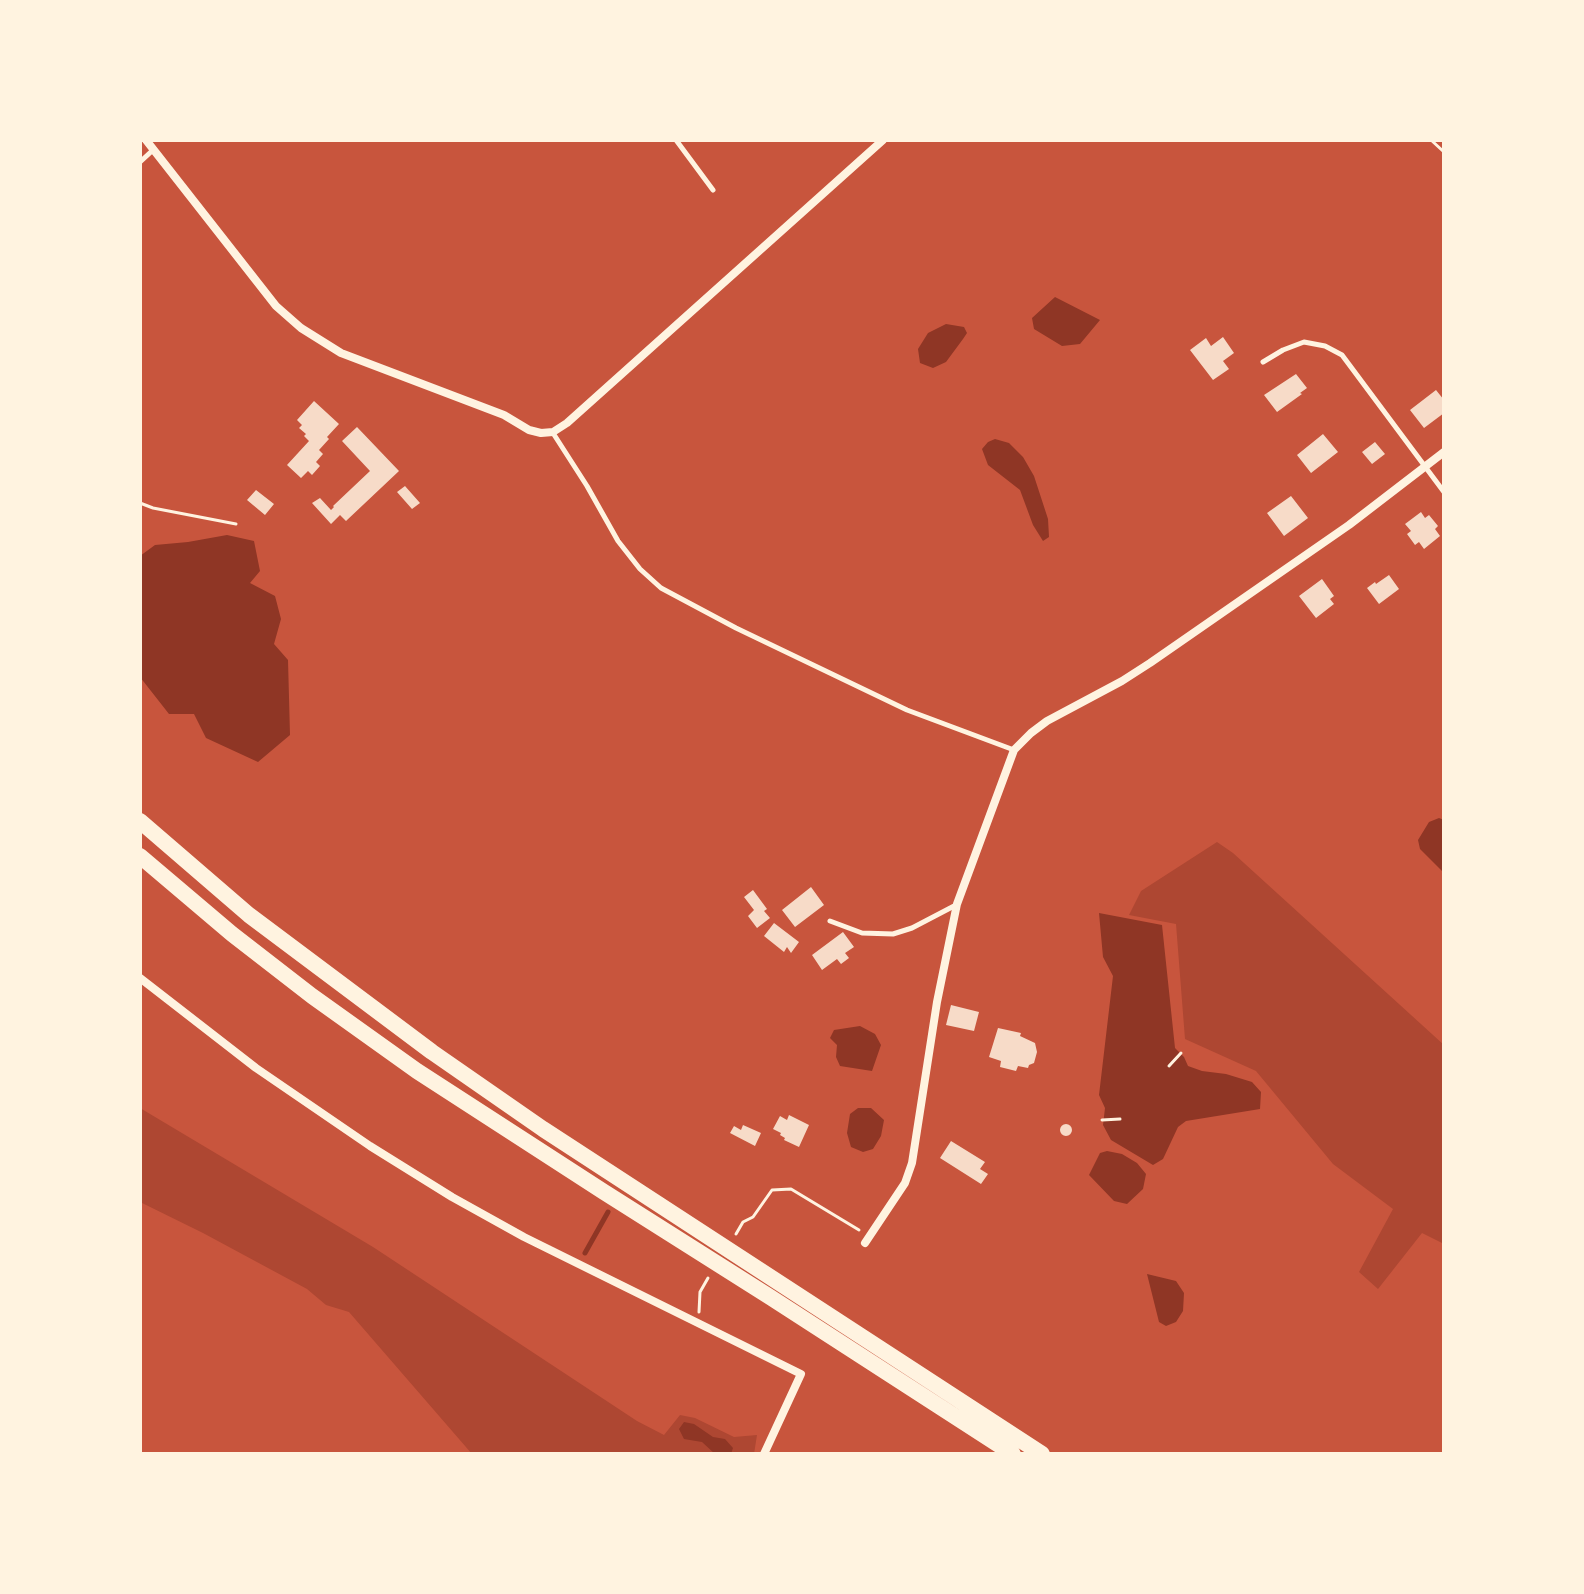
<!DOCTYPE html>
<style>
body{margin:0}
#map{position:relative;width:1584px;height:1594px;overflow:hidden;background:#c8553d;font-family:Ubuntu,sans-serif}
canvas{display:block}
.frame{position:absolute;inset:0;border:142px solid #fff3e0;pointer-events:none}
</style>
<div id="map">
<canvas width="1584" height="1594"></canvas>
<div class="frame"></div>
</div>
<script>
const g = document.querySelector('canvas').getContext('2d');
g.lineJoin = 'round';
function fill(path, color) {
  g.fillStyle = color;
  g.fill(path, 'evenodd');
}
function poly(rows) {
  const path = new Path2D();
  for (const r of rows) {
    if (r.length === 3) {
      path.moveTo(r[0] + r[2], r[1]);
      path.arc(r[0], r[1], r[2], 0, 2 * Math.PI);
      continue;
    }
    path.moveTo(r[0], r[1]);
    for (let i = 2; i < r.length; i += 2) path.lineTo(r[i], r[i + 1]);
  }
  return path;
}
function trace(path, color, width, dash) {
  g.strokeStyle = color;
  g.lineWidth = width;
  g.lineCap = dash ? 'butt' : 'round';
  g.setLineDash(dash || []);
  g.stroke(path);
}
fill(poly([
 [1217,842,1233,853,1444,1045,1444,1244,1422,1233,1378,1289,1359,1272,1393,1209,1333,1164,1256,1071,1185,1039,1176,924,1129,915,1141,891],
 [140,1108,373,1247,637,1421,664,1435,680,1415,695,1418,734,1437,757,1435,754,1454,472,1454,349,1312,326,1305,307,1289,203,1233,140,1202]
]), '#ae4732');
fill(poly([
 [1055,297,1100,320,1080,344,1062,346,1034,329,1032,318],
 [946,324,964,327,967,333,963,339,946,362,933,368,920,363,918,349,928,333],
 [995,439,1009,443,1023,457,1034,476,1048,519,1049,537,1043,541,1033,525,1020,490,988,465,982,449,988,442],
 [227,535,254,541,260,571,250,583,275,596,281,619,274,644,288,660,290,735,258,762,206,738,194,714,169,714,140,677,140,556,155,545,188,542],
 [1439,818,1444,820,1444,873,1420,849,1418,840,1429,822],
 [1099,913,1162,925,1175,1048,1184,1057,1188,1066,1202,1071,1226,1074,1252,1082,1261,1092,1260,1109,1186,1121,1178,1127,1163,1159,1153,1165,1111,1140,1103,1125,1105,1108,1099,1095,1113,976,1103,957],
 [860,1026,875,1034,881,1045,872,1071,840,1066,836,1057,837,1045,830,1038,834,1030],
 [858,1108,871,1108,884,1120,881,1136,873,1149,863,1152,851,1147,847,1133,850,1114],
 [1107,1151,1122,1154,1137,1163,1146,1174,1143,1189,1127,1204,1114,1201,1089,1175,1100,1153],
 [1147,1274,1176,1281,1184,1293,1183,1311,1176,1322,1166,1326,1159,1322],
 [684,1422,694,1424,713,1437,725,1439,733,1448,731,1454,715,1454,702,1442,684,1439,679,1429]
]), '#8f3625');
trace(poly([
 [585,1253,608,1212]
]), '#8f3625', 5);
fill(poly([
 [1223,337,1234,353,1223,361,1229,369,1213,380,1190,350,1206,338,1211,346],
 [1296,374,1307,388,1300,393,1302,394,1277,412,1264,395],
 [1436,390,1444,400,1444,413,1424,428,1410,410],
 [314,401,339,424,327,437,329,439,319,450,323,454,316,462,320,466,312,475,308,471,301,478,287,465,309,441,304,436,306,434,299,428,302,425,297,420],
 [357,427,399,471,346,521,340,515,331,524,312,503,320,498,331,510,334,507,333,506,370,471,342,441],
 [1323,434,1338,452,1311,473,1297,455],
 [1375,442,1385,454,1372,464,1362,452],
 [405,486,420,503,412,509,397,492],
 [256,490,274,504,265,515,247,500],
 [1291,496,1308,518,1284,536,1267,513],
 [1421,512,1425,518,1429,515,1438,526,1435,529,1440,536,1424,549,1419,542,1415,545,1407,534,1411,531,1405,524],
 [1389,575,1399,589,1379,604,1367,588,1375,582,1376,584],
 [1322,579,1334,596,1330,599,1334,604,1316,618,1299,596],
 [811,887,824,905,795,927,782,910],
 [753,890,767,909,764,911,770,918,757,928,748,916,754,910,744,897],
 [774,923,799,942,791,953,787,947,784,952,764,936],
 [843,932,854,947,845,953,849,958,841,964,837,959,822,970,812,955],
 [951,1005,979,1012,974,1031,946,1025],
 [998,1028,1021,1033,1020,1036,1035,1043,1037,1052,1034,1063,1029,1065,1028,1068,1018,1066,1016,1071,1000,1067,1001,1061,989,1057],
 [789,1115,809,1125,799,1147,784,1140,785,1138,780,1135,781,1133,773,1129,780,1116,787,1120],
 [1066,1130,6],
 [743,1125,761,1133,755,1146,730,1133,734,1126,741,1130],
 [951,1141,985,1162,980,1169,988,1174,981,1184,940,1158]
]), '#f7dbc8');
trace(poly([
 [1431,140,1444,152],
 [140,503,153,508,236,524],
 [1169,1066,1181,1053],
 [1102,1120,1120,1119],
 [736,1234,743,1222,753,1217,772,1190,791,1189,859,1230],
 [699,1312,700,1292,708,1278]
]), '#fff3e0', 3);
trace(poly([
 [676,140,713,190],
 [140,162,153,150],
 [1263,362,1283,350,1304,342,1325,346,1342,355,1444,492],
 [553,433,587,486,618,541,640,569,661,588,736,628,907,710,1014,750],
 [830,921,862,933,893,934,912,928,956,905]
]), '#fff3e0', 5);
trace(poly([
 [146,140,276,306,301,328,341,353,504,415,529,430,541,433,553,432,567,423,883,140],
 [140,978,256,1068,370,1146,452,1197,524,1237,801,1374,764,1454],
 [865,1243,905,1183,912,1163,937,1002,957,904,1014,750,1031,733,1047,721,1122,681,1150,663,1349,525,1444,452]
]), '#fff3e0', 8);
trace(poly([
 [140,821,249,915,432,1052,543,1129,1042,1454],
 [140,856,232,934,312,996,417,1071,604,1192,770,1297,1013,1454]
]), '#fff3e0', 16);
</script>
